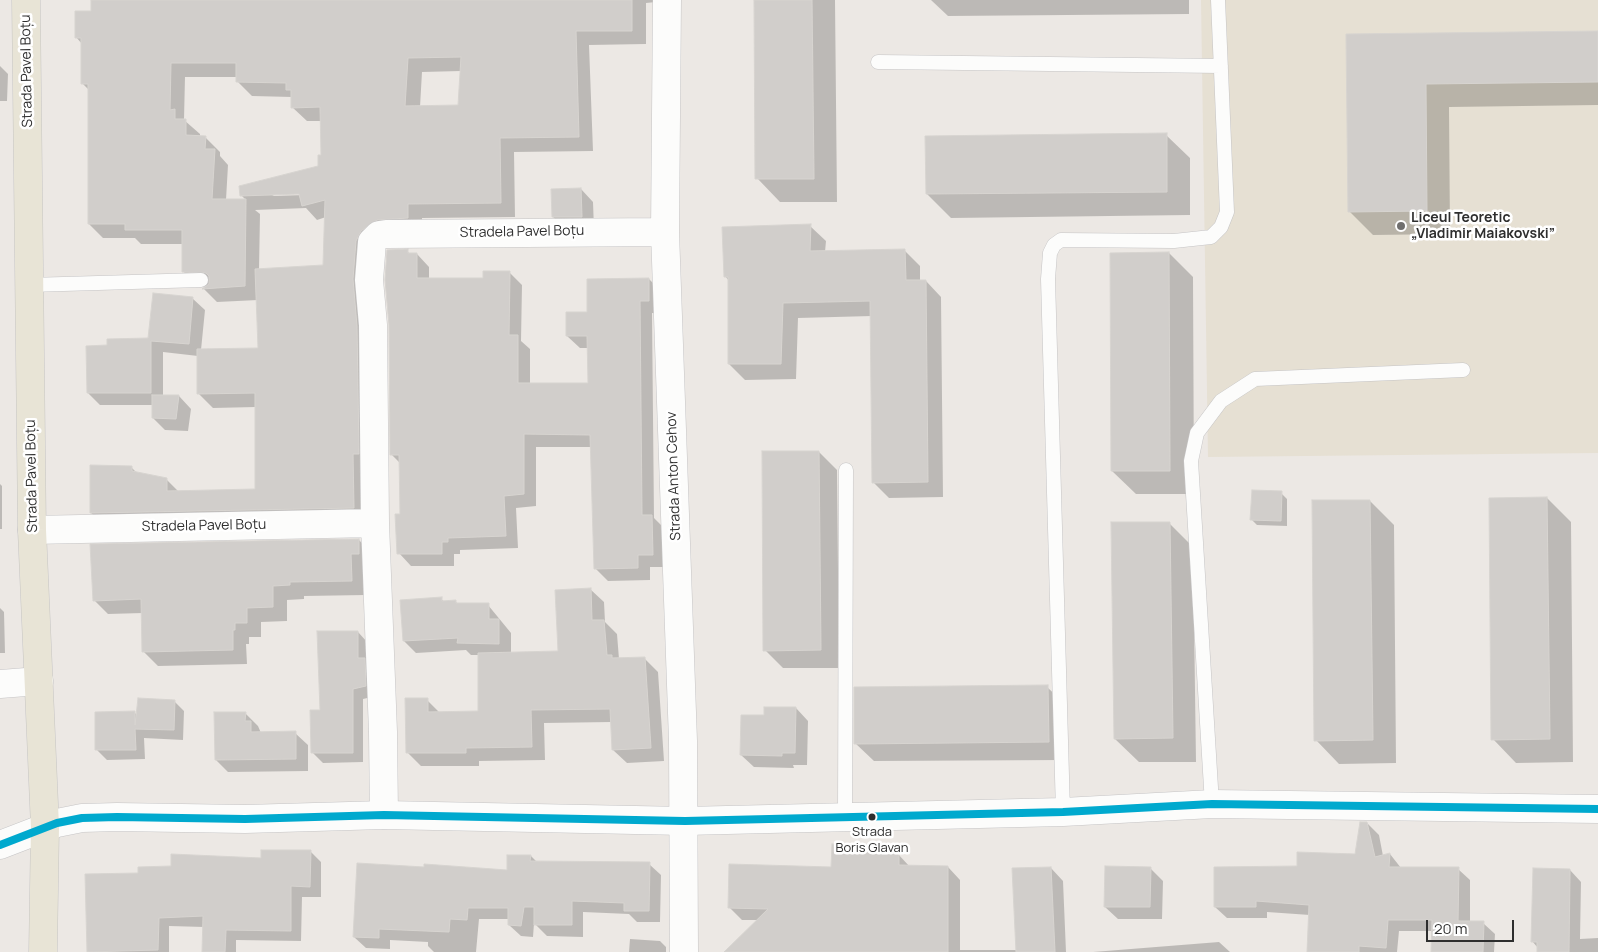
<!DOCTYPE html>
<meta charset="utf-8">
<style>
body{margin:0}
#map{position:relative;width:1598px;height:952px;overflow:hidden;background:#ece8e4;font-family:Manrope,sans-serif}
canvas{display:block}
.scale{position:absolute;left:1426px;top:920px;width:88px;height:22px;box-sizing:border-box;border:2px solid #2e2e2e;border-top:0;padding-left:6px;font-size:15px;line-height:18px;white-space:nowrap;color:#2e2e2e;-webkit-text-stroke:4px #fff;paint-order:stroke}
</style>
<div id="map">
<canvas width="1598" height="952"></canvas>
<div class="scale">20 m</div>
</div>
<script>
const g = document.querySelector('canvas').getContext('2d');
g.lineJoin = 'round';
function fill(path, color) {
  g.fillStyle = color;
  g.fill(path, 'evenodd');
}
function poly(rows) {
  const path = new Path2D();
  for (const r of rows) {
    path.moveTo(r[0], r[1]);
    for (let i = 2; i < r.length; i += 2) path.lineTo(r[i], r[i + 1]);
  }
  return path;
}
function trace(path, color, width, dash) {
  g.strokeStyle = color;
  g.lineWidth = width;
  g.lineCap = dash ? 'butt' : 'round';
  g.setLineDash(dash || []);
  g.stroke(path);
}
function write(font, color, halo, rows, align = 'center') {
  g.font = font + ' Manrope,sans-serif';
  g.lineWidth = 5;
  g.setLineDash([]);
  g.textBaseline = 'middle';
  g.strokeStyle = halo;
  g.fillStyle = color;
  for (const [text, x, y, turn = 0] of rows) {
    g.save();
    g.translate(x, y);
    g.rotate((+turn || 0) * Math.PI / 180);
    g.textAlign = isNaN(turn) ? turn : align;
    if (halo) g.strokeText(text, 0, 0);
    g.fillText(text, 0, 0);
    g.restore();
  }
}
fill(poly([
 [1201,0,1598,0,1598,453,1208,457]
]), '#e6e0d3');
fill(poly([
 [92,0,656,0,656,2,646,3,646,44,589,45,593,151,514,152,515,217,422,218,422,232,375,246,368,522,106,527,91,513,131,467,138,474,166,479,179,492,256,490,256,407,213,408,198,393,198,356,163,352,163,396,179,396,191,409,188,431,165,430,153,418,153,405,100,405,88,393,108,347,150,339,192,298,205,310,201,350,260,349,258,300,217,302,204,289,208,286,197,286,183,271,183,244,141,244,135,238,103,238,89,224,89,90,82,83,82,44,76,37,92,12],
 [461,71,459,106,420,107,422,72],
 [185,77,237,77,237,81,252,96,292,97,292,107,307,121,321,121,323,157,319,167,241,195,246,200,226,200,228,165,220,156,220,152,206,138,200,137,200,134,184,120],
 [305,192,305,195,272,196,278,193],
 [306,208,317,220,326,217,324,266,259,270,260,214,255,210],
 [755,0,835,0,837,202,780,202,757,178],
 [931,0,1189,0,1189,14,948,16],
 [1598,32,1598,105,1449,107,1450,234,1373,235,1349,211,1347,35],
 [0,66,8,74,7,101,0,101],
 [1166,135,1190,158,1190,215,951,218,927,194],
 [581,189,593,202,594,229,566,229,553,217],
 [810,226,826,241,825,252,904,250,920,266,920,281,926,281,941,297,943,497,889,498,873,482,872,316,798,318,796,379,745,380,729,364,729,281,725,276],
 [407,251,410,254,417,254,429,267,429,279,484,279,509,272,522,285,521,341,530,349,530,384,590,385,589,348,580,348,567,336,588,313,649,279,662,292,661,314,652,313,654,518,665,529,666,567,650,567,650,580,608,581,595,568,592,447,536,447,536,506,516,508,518,548,460,550,460,554,454,554,454,566,411,566,399,553,401,464,391,454],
 [1169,253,1193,277,1194,494,1136,494,1112,471],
 [819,452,837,470,839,668,783,668,765,650],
 [0,484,2,486,2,529,0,529],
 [1281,493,1287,499,1287,526,1257,525,1251,519],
 [1547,498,1571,522,1573,762,1516,763,1493,739],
 [1370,501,1394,525,1396,763,1339,764,1316,740],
 [1169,523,1193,547,1196,762,1139,762,1115,739],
 [359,540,373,555,366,595,304,596,304,599,287,600,287,621,261,622,261,637,249,637,249,644,246,644,247,664,158,666,143,651,143,613,108,614,94,600],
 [590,589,604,602,605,622,617,634,619,659,644,658,658,672,664,761,627,763,613,750,612,722,544,723,545,760,479,761,479,766,421,766,407,752,427,700,440,713,480,713,479,655,471,655,466,650,416,653,404,641,441,599,445,602,455,601,458,604,488,605,511,633,511,653,560,652],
 [0,608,4,612,5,653,0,653],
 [358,632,368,643,376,696,363,699,363,762,323,763,312,752],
 [1047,687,1066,705,1066,760,874,761,855,743],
 [174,701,184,711,183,740,144,738,145,759,107,760,97,750,134,712,137,715],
 [796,708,808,721,807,765,793,765,794,768,754,767,741,755,765,716],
 [245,713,258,726,261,733,295,733,308,745,308,771,228,772,216,760],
 [1367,823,1379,835,1383,856,1390,854,1401,868,1458,869,1470,880,1470,922,1483,923,1495,934,1494,952,1432,952,1433,931,1399,931,1397,952,1307,952,1310,915,1267,912,1267,918,1227,918,1215,907,1298,868,1356,855],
 [874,847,881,854,898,854,910,867,948,867,960,880,960,950,1017,950,1051,868,1063,881,1066,952,728,952,759,920,742,920,729,907,832,868],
 [310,851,321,862,321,897,302,897,301,941,236,940,236,952,203,952,204,927,169,926,169,952,89,952,86,876,139,874,172,867,262,860],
 [531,856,537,862,649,864,661,875,660,922,637,922,629,914,583,912,583,937,547,936,534,923,533,937,521,936,509,925,509,919,479,919,476,952,434,952,428,946,428,942,390,940,390,949,366,948,354,937,508,872],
 [1151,869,1163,881,1162,919,1118,919,1105,907],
 [1570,870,1581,882,1580,939,1598,938,1598,952,1538,952,1538,948,1532,941],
 [630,939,660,941,666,947,666,952,629,952],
 [1219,942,1230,952,1093,952]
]), '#0003');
const building = poly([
 [91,0,632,0,632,31,576,31,579,137,500,138,501,203,408,204,408,218,377,220,361,231,356,241,353,279,357,326,359,454,353,454,354,508,90,513,90,465,132,466,132,471,167,478,167,491,255,489,255,393,197,394,197,349,258,348,255,269,323,265,325,200,302,206,299,194,240,196,239,186,318,166,318,155,321,155,320,107,291,108,291,90,286,90,286,83,236,82,236,63,171,63,170,110,175,109,175,119,186,119,186,135,206,136,205,149,215,149,212,199,246,199,245,286,202,289,209,284,209,276,206,273,182,272,182,230,125,230,125,224,88,224,88,84,81,84,81,38,75,38,75,11,91,11,91,0],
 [461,57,458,105,405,106,408,58,461,57],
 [754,0,812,0,814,179,755,179,754,0],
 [1598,31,1598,82,1426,84,1427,211,1348,212,1346,34,1598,31],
 [1167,133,1167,192,926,194,925,136,1167,133],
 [581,188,582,217,552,217,551,189,581,188],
 [811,224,810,251,905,249,906,280,926,280,928,482,872,483,870,301,783,303,781,364,728,364,728,277,724,277,722,227,811,224],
 [408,249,408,253,417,253,417,278,483,278,483,271,510,271,509,335,518,335,518,383,588,383,587,336,566,336,566,312,587,312,587,279,649,278,649,301,640,301,642,515,652,515,653,555,638,555,638,568,594,569,590,435,524,434,524,494,504,496,506,536,448,538,448,542,442,542,442,554,397,554,395,514,400,514,399,455,390,455,389,325,385,280,387,250,408,249],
 [1169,252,1170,471,1111,471,1110,253,1169,252],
 [153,293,193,297,189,344,151,341,151,393,87,393,86,346,107,345,107,339,148,338,153,293],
 [152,395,179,395,176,419,152,418,152,395],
 [762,451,819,451,821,650,763,651,762,451],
 [1252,490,1282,491,1281,521,1250,520,1252,490],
 [1547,497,1550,739,1491,740,1489,498,1547,497],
 [1312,500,1370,500,1373,740,1314,741,1312,500],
 [1111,522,1170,522,1173,738,1114,739,1111,522],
 [359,539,359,554,351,554,352,581,290,582,290,585,273,586,273,607,247,608,247,623,235,623,235,630,233,630,233,650,142,652,141,599,93,601,90,544,359,539],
 [591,588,592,620,604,620,607,655,612,655,612,658,645,657,651,748,612,750,610,709,531,710,532,747,466,748,466,753,406,753,405,698,428,698,428,712,478,711,478,653,558,651,555,590,591,588],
 [442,597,442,601,456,600,456,603,489,603,489,619,499,619,499,644,457,643,458,638,403,641,400,600,442,597],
 [317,631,358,631,358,658,365,658,366,686,353,689,353,753,311,753,310,710,320,710,317,631],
 [1048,685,1049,742,854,744,854,687,1048,685],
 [138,698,175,700,174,730,135,729,136,750,95,750,95,712,135,711,135,725,138,698],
 [764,707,796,707,795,753,782,753,782,756,740,755,741,715,764,715,764,707],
 [214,712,246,712,245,721,251,721,251,732,296,731,296,759,215,760,214,712],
 [1360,822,1367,822,1375,857,1390,853,1389,867,1459,867,1458,921,1484,921,1483,952,1431,952,1432,920,1388,920,1386,948,1359,946,1359,952,1307,952,1309,905,1256,901,1256,907,1214,907,1214,867,1297,866,1297,852,1355,854,1360,822],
 [832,844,874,845,874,853,899,853,899,865,948,866,948,952,724,952,768,909,728,908,729,864,831,867,832,844],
 [261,850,311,850,310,887,291,886,291,931,226,930,225,952,202,952,203,916,159,918,158,950,87,952,85,874,138,873,138,867,171,866,171,854,261,858,261,850],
 [507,855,531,855,530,861,650,862,649,911,624,911,624,903,572,901,572,925,534,925,534,907,524,907,521,926,508,925,508,908,468,908,467,920,450,919,449,932,379,929,379,938,353,937,357,863,424,867,424,864,507,870,507,855],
 [1105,866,1151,867,1150,907,1104,907,1105,866],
 [1051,867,1055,952,1016,952,1012,868,1051,867],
 [1533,868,1570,869,1569,952,1537,952,1537,942,1531,942,1533,868]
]);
fill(building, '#d1cecb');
trace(building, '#d7d4d0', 1);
const lane = poly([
 [878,62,1221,66],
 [29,285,201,280],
 [1212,804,1191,461,1197,433,1221,401,1255,379,1463,370],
 [1063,812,1048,279,1050,253,1054,245,1061,240,1174,241,1211,237,1221,227,1227,212,1218,0],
 [845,816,846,470]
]);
const street = poly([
 [667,0,665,232,683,741,684,952],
 [32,530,375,523],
 [0,684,39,681],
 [384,815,383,732,375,523,373,325,369,280,372,242,379,235,386,234,665,232]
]);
const secondary = poly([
 [0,845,57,823,82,818,117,817,245,819,384,815,685,821,1063,812,1212,804,1598,809]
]);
const primary = poly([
 [26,0,32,530,45,827,43,952]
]);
trace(lane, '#c5c4c5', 15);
trace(street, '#c5c4c5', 29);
trace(secondary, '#c5c4c5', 29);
trace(primary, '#c6c5c4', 29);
trace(lane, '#fcfcfb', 14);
trace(street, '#fcfcfb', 28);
trace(secondary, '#fcfcfb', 28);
trace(primary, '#e8e4d6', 28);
trace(poly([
 [0,845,57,823,82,818,117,817,245,819,384,815,685,821,1063,812,1212,804,1598,809]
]), '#00a9ce', 8);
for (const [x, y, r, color] of [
 [1401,226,5,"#706f6e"],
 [872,817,4.5,"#2e2e2e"]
]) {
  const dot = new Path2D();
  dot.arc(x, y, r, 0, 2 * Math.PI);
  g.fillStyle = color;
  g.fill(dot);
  trace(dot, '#fff', 2);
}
write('13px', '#2e2e2e', '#fff', [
 ["Strada",872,832],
 ["Boris Glavan",872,848]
]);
write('14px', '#2e2e2e', '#fff', [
 ["Strada Pavel Boțu",27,71,-91],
 ["Stradela Pavel Boțu",522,232,-1],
 ["Strada Pavel Boțu",32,476,-91],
 ["Strada Anton Cehov",674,476,-92],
 ["Stradela Pavel Boțu",204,526,-1]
]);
write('bold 14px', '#2e2e2e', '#fff', [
 ["Liceul Teoretic",1411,218],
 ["„Vladimir Maiakovski”",1411,234]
], 'left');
</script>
